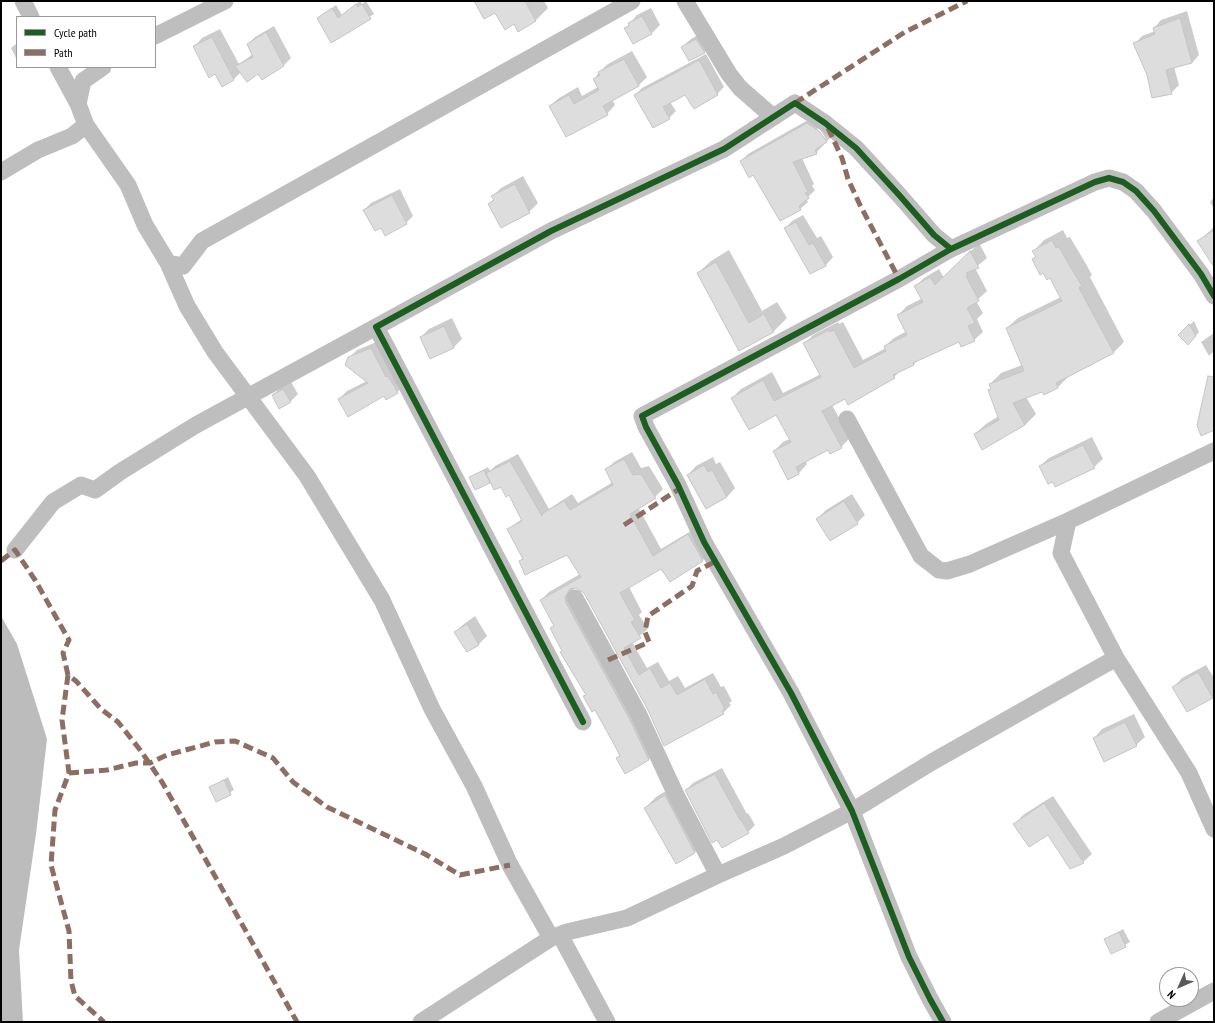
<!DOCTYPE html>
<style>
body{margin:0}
#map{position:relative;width:1215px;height:1023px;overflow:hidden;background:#fff;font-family:"PT Sans Narrow",sans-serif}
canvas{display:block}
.frame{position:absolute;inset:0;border:2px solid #000;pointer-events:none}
.legend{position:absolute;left:16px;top:16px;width:140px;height:52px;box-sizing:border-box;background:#fff;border:1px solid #999;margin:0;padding:5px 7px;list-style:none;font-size:12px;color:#000}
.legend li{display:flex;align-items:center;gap:8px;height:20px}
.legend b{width:20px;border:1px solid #999}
.north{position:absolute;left:1159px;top:967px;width:40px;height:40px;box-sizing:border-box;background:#fff;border:1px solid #999;border-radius:50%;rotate:225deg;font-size:11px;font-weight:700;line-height:16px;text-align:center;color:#000}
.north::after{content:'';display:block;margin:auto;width:14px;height:18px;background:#595959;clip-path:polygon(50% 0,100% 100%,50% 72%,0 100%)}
</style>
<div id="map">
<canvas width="1215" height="1023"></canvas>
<div class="frame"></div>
<ul class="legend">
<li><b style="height:5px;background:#1b5e20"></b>Cycle path</li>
<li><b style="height:5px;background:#8d6e63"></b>Path</li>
</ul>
<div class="north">N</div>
</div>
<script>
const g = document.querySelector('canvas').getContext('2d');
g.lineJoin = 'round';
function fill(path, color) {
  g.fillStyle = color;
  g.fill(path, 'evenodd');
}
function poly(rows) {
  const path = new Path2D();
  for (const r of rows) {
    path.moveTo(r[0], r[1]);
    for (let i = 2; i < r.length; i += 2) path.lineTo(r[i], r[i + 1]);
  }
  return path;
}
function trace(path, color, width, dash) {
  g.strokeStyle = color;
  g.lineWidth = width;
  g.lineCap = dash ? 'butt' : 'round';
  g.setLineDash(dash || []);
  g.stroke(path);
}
fill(poly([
 [1,616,17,644,47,739,36,834,19,950,23,1022,1,1022]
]), '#bcbcbc');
fill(poly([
 [360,1,362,4,366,1,374,14,332,41,318,18,336,5,342,15],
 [475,1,544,1,548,8,536,20,514,23],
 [651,8,660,25,652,33,634,43,626,28,637,15],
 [1187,11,1199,55,1192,63,1174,67,1179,85,1171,93,1135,44,1142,36,1155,31,1154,28,1161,20],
 [274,26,291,58,283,66,258,73,241,72,234,79,222,85,216,73,194,47,202,38,220,29,239,64,253,54,248,44,255,37],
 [705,31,712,44,704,52,682,47,691,39],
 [17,43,17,60,11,48],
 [632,51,647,77,638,86,612,99,615,105,607,114,550,106,559,98,578,87,582,96,598,87,594,80,599,72,608,64],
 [706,54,724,87,717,94,686,93,670,102,676,111,669,118,635,95,642,88],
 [815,116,834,134,827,141,819,127,817,129,827,141,816,153,802,158,814,184,812,186,815,190,806,199,808,202,800,209,753,174,741,161,748,154],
 [523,176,538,203,529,212,501,227,489,204,494,199,493,196,501,188],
 [400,189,413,216,406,223,381,227,364,210,371,203],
 [1214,197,1214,209,1210,202],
 [803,215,817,238,821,236,833,257,826,265,811,273,785,229,792,221],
 [1214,227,1214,248,1199,241],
 [1063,230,1067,238,1070,237,1086,264,1092,275,1090,277,1124,342,1113,353,1068,377,1058,387,1026,397,1036,414,1025,425,983,448,975,434,986,424,999,416,989,390,992,388,990,384,1001,373,1022,365,1007,328,1018,318,1061,297,1051,277,1033,260,1036,257,1034,251,1044,240],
 [979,243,987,258,975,268,987,291,976,301,983,313,977,319,983,332,974,340,959,341,918,360,913,365,901,370,894,377,832,405,850,438,841,447,828,448,805,460,807,464,799,473,788,478,774,451,783,442,790,439,777,414,732,398,741,389,772,372,783,393,821,374,805,344,813,335,838,322,839,324,843,322,863,360,886,348,885,346,894,338,907,331,898,315,907,306,923,298,916,286,924,278,939,269,944,278],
 [729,250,762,311,777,302,787,318,774,331,740,349,698,273,711,261],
 [452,318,462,339,454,347,421,337,429,329],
 [1194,321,1199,332,1192,340,1183,331],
 [1214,333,1214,351,1209,356,1201,342],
 [379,341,405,385,397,392,339,399,347,391,367,381,349,358,357,350],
 [291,382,298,394,290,402,273,395,280,388],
 [1092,437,1103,459,1094,467,1053,480,1040,466,1049,458],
 [632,452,641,468,649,466,663,489,655,497,638,507,661,549,696,528,710,553,703,560,670,581,662,568,629,587,642,612,639,615,648,629,632,642,647,668,658,662,669,681,678,676,685,688,713,673,721,687,724,686,732,701,729,703,731,705,723,713,649,710,585,592,576,587,573,588,574,595,656,752,648,760,617,758,620,755,552,628,555,625,541,600,549,592,580,574,568,553,520,562,523,558,508,529,522,519,509,494,501,486,491,481,490,482,470,477,488,467,490,471,495,466,518,454,549,509,572,494,578,503,613,482,606,470,614,462],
 [713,457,716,464,720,462,735,488,727,497,688,475,696,466],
 [852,494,865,515,857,523,817,519,826,510],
 [475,616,487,636,479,644,467,651,455,632,464,624],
 [1206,665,1214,678,1214,695,1212,697,1174,687,1182,678],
 [1134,714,1145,737,1136,745,1094,738,1102,729],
 [722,768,747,814,748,813,755,825,748,832,686,790,693,783],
 [228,777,234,790,216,801,210,788],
 [677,784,706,841,695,852,645,808,656,797],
 [1053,796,1092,854,1083,862,1048,833,1015,824,1023,815],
 [1123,929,1130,942,1111,953,1105,940]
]), '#0003');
const building = poly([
 [474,1,525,1,536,21,518,32,514,24,505,30,495,13,484,19,474,1],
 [356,4,358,7,362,4,371,19,331,43,317,18,332,8,338,18,356,4],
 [642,16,652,34,633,44,624,28,629,26,628,23,642,16],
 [1180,18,1192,63,1166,70,1172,94,1152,98,1147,75,1133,43,1155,34,1153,28,1180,18],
 [266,32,284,66,262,80,258,74,247,82,235,66,253,57,247,44,266,32],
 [212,37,234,80,222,87,215,74,209,78,193,46,212,37],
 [696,39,705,53,689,61,681,47,696,39],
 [624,59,639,86,603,106,608,115,566,137,549,106,569,95,574,104,599,90,593,79,600,75,598,72,624,59],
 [699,60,718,95,694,109,685,95,663,107,670,119,653,128,634,95,699,60],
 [807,123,820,132,827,142,815,150,817,154,793,162,808,192,805,193,809,198,799,206,801,210,780,221,753,175,749,178,740,161,807,123],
 [515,184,530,213,501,228,488,204,494,200,491,196,515,184],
 [392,195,407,224,385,236,381,228,375,231,363,210,392,195],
 [796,222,809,245,813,243,826,266,810,274,784,228,796,222],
 [1214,230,1214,267,1197,241,1214,230],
 [1052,240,1056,248,1059,247,1075,275,1082,286,1079,288,1114,353,1056,383,1058,388,1044,395,1042,392,1013,403,1025,425,982,450,974,434,999,420,988,390,991,389,989,384,1024,371,1006,328,1062,301,1050,278,1047,280,1043,273,1040,275,1032,259,1036,257,1032,251,1052,240],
 [970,251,979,268,966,273,968,275,966,276,979,301,967,308,975,323,968,326,975,341,961,347,959,342,913,363,914,365,893,375,895,378,848,405,845,399,822,411,842,448,830,454,828,450,796,467,799,474,788,480,773,451,791,442,776,415,749,430,731,398,763,380,774,401,821,377,803,343,829,330,830,332,834,330,854,368,886,351,884,346,907,335,897,315,923,302,914,286,930,277,935,285,970,251],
 [716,262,749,323,764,314,774,332,739,351,697,273,716,262],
 [1189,324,1196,336,1188,345,1178,335,1189,324],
 [444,326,454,348,430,359,420,337,444,326],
 [371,348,386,377,388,376,398,393,386,400,384,396,348,417,338,399,368,383,345,365,348,357,371,348],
 [1208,376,1214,377,1214,430,1201,436,1197,425,1208,376],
 [283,389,291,402,279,409,272,395,283,389],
 [1083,445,1095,468,1055,487,1053,482,1048,484,1039,466,1083,445],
 [624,459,633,475,641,474,656,498,630,514,653,556,688,534,703,561,670,582,661,569,620,593,635,620,631,622,641,638,624,648,639,675,650,668,661,688,670,683,677,695,705,679,713,694,716,692,725,709,722,711,724,714,664,746,648,710,584,593,576,588,570,589,565,597,566,603,630,720,649,760,625,774,616,758,620,756,615,746,595,710,592,712,583,696,586,695,560,652,562,651,550,628,554,626,540,600,581,577,567,555,525,575,519,561,523,559,507,529,522,521,509,495,506,497,501,487,494,490,486,473,510,461,542,516,543,513,564,501,570,510,613,485,605,469,624,459],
 [704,465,708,472,712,470,727,497,706,509,687,475,704,465],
 [484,470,490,483,475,490,469,477,484,470],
 [844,501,858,524,830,541,816,519,844,501],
 [467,624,479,645,467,652,454,632,467,624],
 [1198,672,1213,698,1187,712,1172,687,1198,672],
 [1125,722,1137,746,1104,762,1093,738,1125,722],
 [715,774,740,820,741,820,749,833,722,848,717,840,712,843,685,790,715,774],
 [224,780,231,795,216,802,209,787,224,780],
 [665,795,695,853,676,864,644,808,665,795],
 [1044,803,1084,863,1070,869,1048,835,1029,847,1013,824,1044,803],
 [1119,932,1126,947,1111,954,1104,939,1119,932]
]);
fill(building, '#ddd');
trace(building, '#c5c5c5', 1);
trace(poly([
 [23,1,31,17],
 [685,1,729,74,740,88,772,116],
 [155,36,225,1],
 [58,67,78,104,86,125,128,185,145,225,168,263,183,266,202,241,632,1],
 [78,104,83,81,103,67],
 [1,172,38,150,72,136,86,125],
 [168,263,187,306,215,352,307,476,382,600,432,709,474,786,510,865,551,938],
 [847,419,921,556,939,570,947,571,970,564,1068,521,1214,451],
 [1068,521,1061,553,1116,658,1189,773,1214,829],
 [15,550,53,502,81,485,95,490,120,472,196,425,376,327],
 [575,598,639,715,676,795,718,875],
 [583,722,376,327,551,231,724,149,795,103,825,123,856,148,900,196,934,235,951,249],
 [560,935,607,1022],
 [421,1022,551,938,567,932,627,918,718,875,784,846,852,811,932,762,1116,658],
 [943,1022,930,999,909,957,852,811,791,693,704,542,678,485,646,427,642,416,899,279,951,249,1095,182,1109,178,1123,182,1136,191,1154,211,1201,274,1214,296],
 [1158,1022,1214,991]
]), '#bebebe', 17);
trace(poly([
 [795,103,905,32,967,1],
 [828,128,842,158,848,179,860,205,899,279],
 [624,525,679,489],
 [1,561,15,550,35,580,69,640,63,653,68,675,76,681,101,709,118,722,141,751,162,782,297,1022],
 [608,660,649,642,645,632,648,616,692,586,697,571,716,561],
 [68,675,62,720,69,773,55,810,51,865,69,931,71,981,75,996,104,1022],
 [69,773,107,770,136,763,150,763,167,755,215,742,235,741,273,758,293,782,327,807,425,854,460,875,510,865]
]), '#8d6e63', 5, [10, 5]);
trace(poly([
 [583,722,376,327,551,231,724,149,795,103,825,123,856,148,900,196,934,235,951,249],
 [943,1022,930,999,909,957,852,811,791,693,704,542,678,485,646,427,642,416,899,279,951,249,1095,182,1109,178,1123,182,1136,191,1154,211,1201,274,1214,296]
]), '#1b5e20', 6);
</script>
